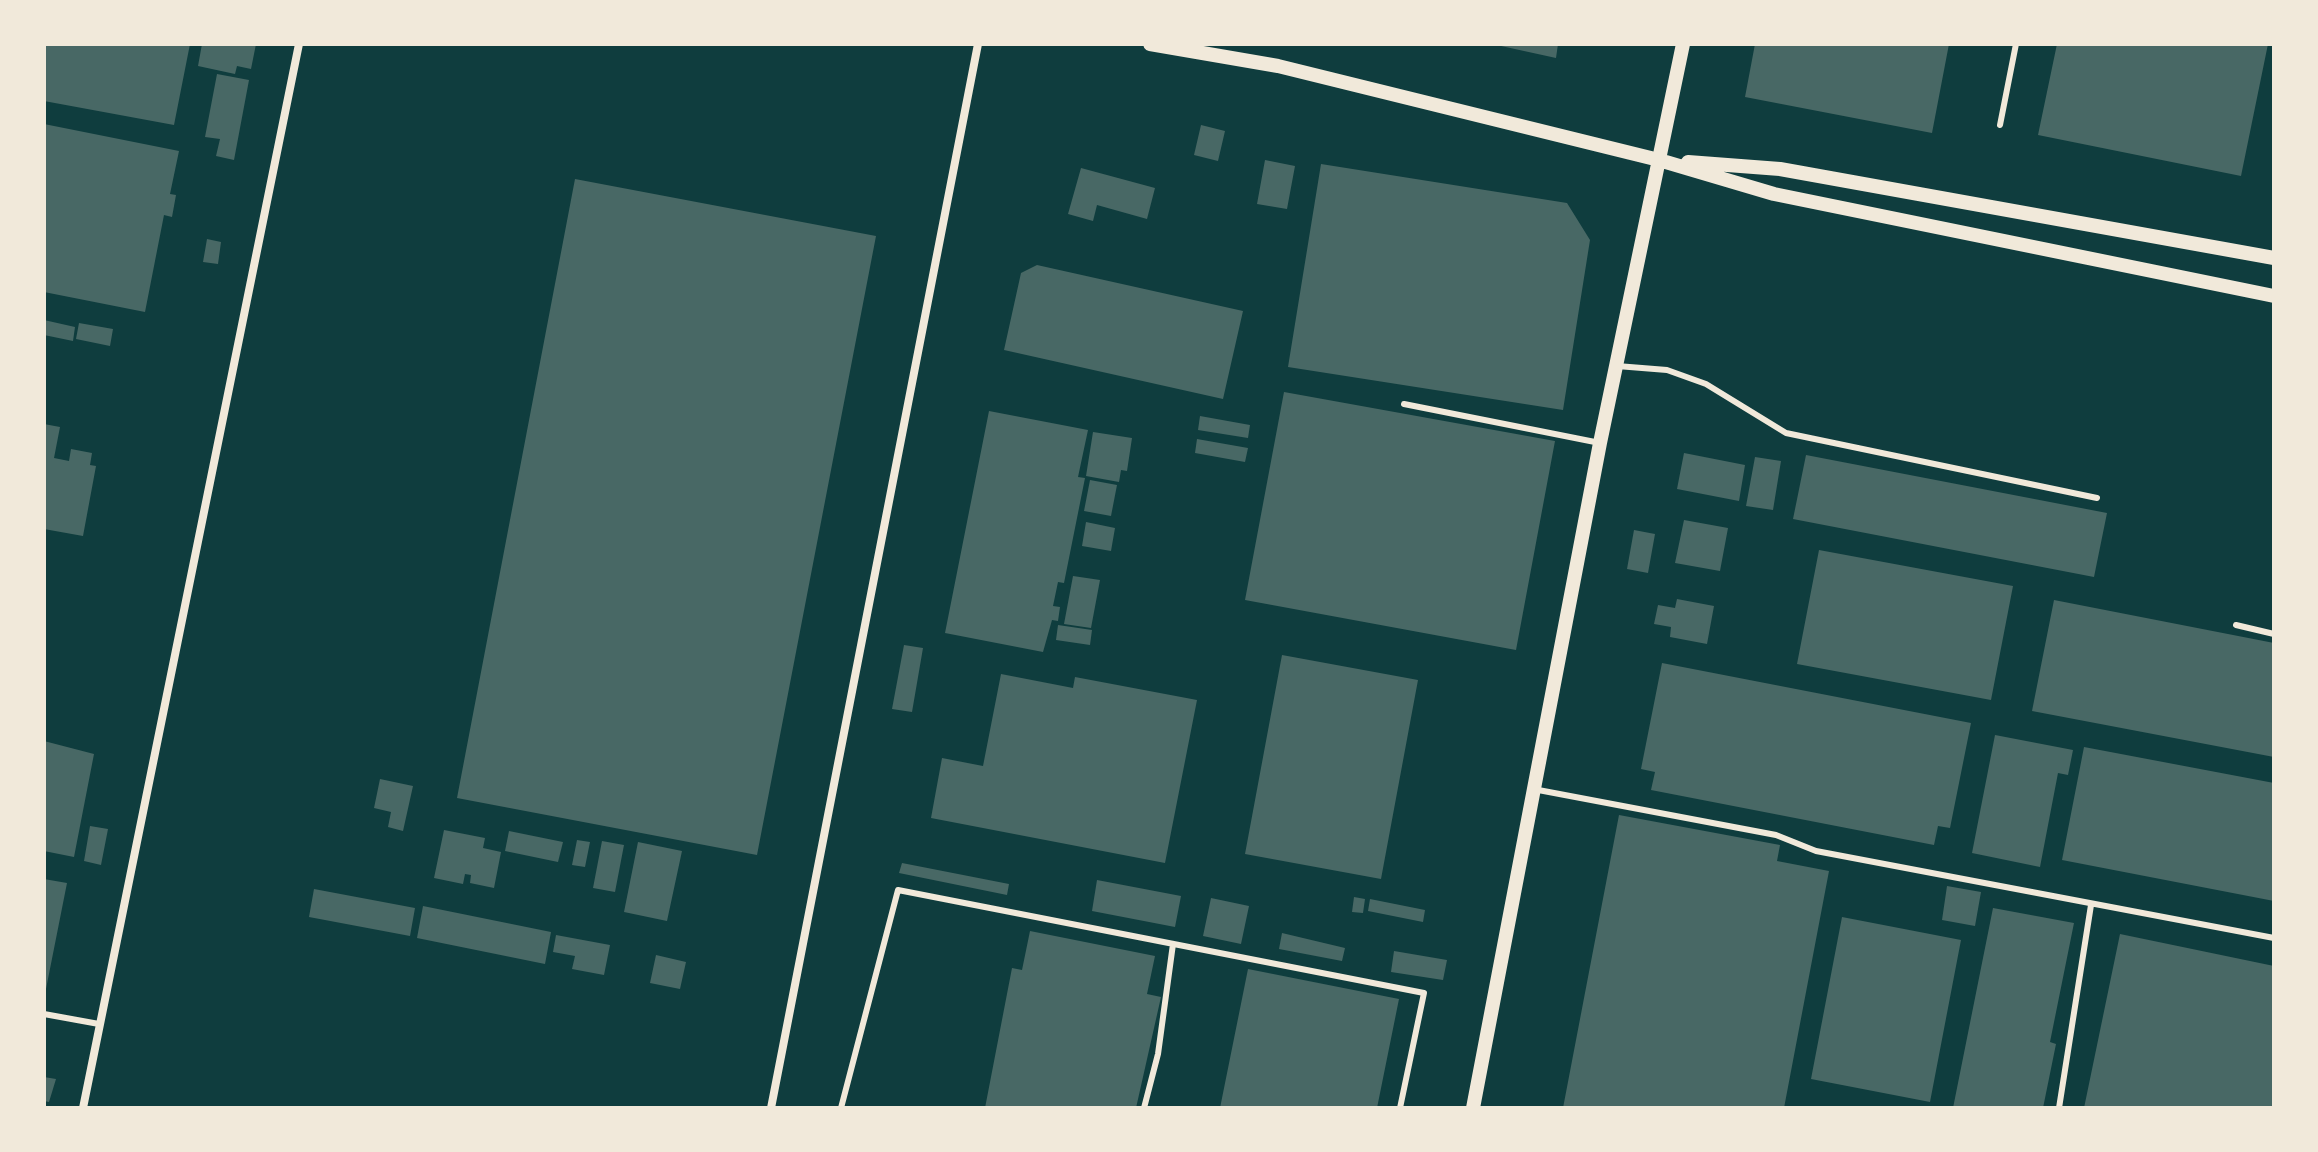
<!DOCTYPE html>
<style>
body{margin:0}
#map{position:relative;width:2318px;height:1152px;overflow:hidden;background:#0f3d3e;font-family:"Fira Sans",sans-serif}
canvas{display:block}
.frame{position:absolute;inset:0;border:46px solid #f1e9da;pointer-events:none}
</style>
<div id="map">
<canvas width="2318" height="1152"></canvas>
<div class="frame"></div>
</div>
<script>
const g = document.querySelector('canvas').getContext('2d');
g.lineJoin = 'round';
function fill(path, color) {
  g.fillStyle = color;
  g.fill(path, 'evenodd');
}
function poly(rows) {
  const path = new Path2D();
  for (const r of rows) {
    path.moveTo(r[0], r[1]);
    for (let i = 2; i < r.length; i += 2) path.lineTo(r[i], r[i + 1]);
  }
  return path;
}
function trace(path, color, width, dash) {
  g.strokeStyle = color;
  g.lineWidth = width;
  g.lineCap = dash ? 'butt' : 'round';
  g.setLineDash(dash || []);
  g.stroke(path);
}
fill(poly([
 [44,44,190,44,174,125,44,101],
 [202,44,256,44,251,69,237,66,235,74,198,66],
 [1492,44,1558,44,1556,58],
 [1755,44,1949,44,1932,133,1745,97],
 [2057,44,2268,44,2241,176,2038,135],
 [217,74,249,80,234,160,216,156,220,139,205,137],
 [44,124,179,151,170,194,176,195,172,217,164,215,145,312,44,292],
 [1201,125,1225,131,1218,161,1194,155],
 [1265,160,1295,166,1287,209,1257,204],
 [1321,164,1567,203,1590,240,1563,410,1288,367],
 [1081,168,1155,188,1147,219,1097,205,1093,221,1068,214],
 [575,179,876,236,757,855,457,798],
 [207,239,221,242,218,264,203,262],
 [1037,265,1243,311,1223,399,1004,350,1021,273],
 [44,320,75,327,73,341,44,335],
 [79,323,113,329,110,346,76,339],
 [1284,392,1555,441,1516,650,1245,600],
 [989,411,1088,430,1078,477,1085,478,1064,583,1058,582,1053,606,1060,607,1058,621,1052,620,1043,652,945,633],
 [1200,416,1250,425,1248,438,1198,430],
 [44,424,60,427,54,458,69,461,71,449,92,453,90,465,96,466,83,536,44,529],
 [1093,432,1132,438,1127,471,1121,470,1119,482,1086,476],
 [1197,439,1248,448,1245,462,1195,453],
 [1684,453,1745,465,1739,501,1677,489],
 [1806,455,2107,513,2094,577,1793,519],
 [1755,457,1781,461,1773,510,1746,506],
 [1090,480,1117,485,1111,516,1084,511],
 [1684,520,1728,528,1720,571,1675,563],
 [1086,522,1115,528,1111,551,1082,546],
 [1634,530,1655,534,1648,573,1627,569],
 [1819,550,2013,586,1991,700,1797,664],
 [1073,576,1100,580,1091,628,1064,624],
 [1677,599,1714,606,1707,644,1670,637,1671,627,1654,624,1658,605,1675,608],
 [2054,600,2274,643,2274,757,2032,711],
 [1058,625,1092,630,1090,645,1056,640],
 [904,645,923,648,912,712,892,709],
 [1282,655,1418,680,1381,879,1245,854],
 [1662,663,1971,723,1950,828,1938,826,1934,845,1651,790,1655,772,1641,769],
 [1001,674,1073,688,1075,677,1197,700,1165,863,931,818,942,758,983,766],
 [1995,735,2073,750,2068,775,2058,773,2040,867,1972,853],
 [44,741,94,754,74,857,44,851],
 [2084,747,2274,783,2274,901,2062,860],
 [380,779,413,786,403,831,388,827,391,812,374,808],
 [1619,815,1780,845,1777,861,1829,871,1784,1108,1563,1108],
 [90,826,108,829,101,865,84,861],
 [444,830,485,838,483,848,501,852,494,888,470,883,471,875,465,874,463,884,434,878],
 [509,831,563,842,558,862,505,851],
 [577,840,590,842,585,867,572,865],
 [602,841,624,845,615,892,593,888],
 [638,842,682,851,667,921,624,912],
 [902,863,1009,884,1007,895,899,873],
 [44,879,67,883,45,994,44,994],
 [1097,880,1181,896,1175,927,1092,911],
 [1947,886,1981,892,1975,926,1942,920],
 [314,889,415,908,410,936,309,917],
 [1354,897,1365,899,1363,913,1352,912],
 [1211,898,1249,906,1241,944,1203,936],
 [1370,899,1425,910,1423,922,1368,911],
 [423,906,551,932,545,964,417,938],
 [1993,908,2074,923,2050,1042,2056,1044,2043,1108,1953,1108],
 [1842,917,1961,940,1930,1102,1811,1079],
 [1030,931,1155,956,1147,994,1161,997,1136,1108,985,1108,1012,968,1022,970],
 [1282,933,1345,948,1342,961,1279,949],
 [2120,934,2274,966,2274,1108,2084,1108],
 [556,935,610,945,604,975,572,969,575,956,553,952],
 [1394,951,1447,960,1443,980,1391,972],
 [656,955,686,962,680,989,650,983],
 [1248,969,1399,999,1377,1108,1220,1108],
 [44,1077,56,1079,49,1102,44,1101]
]), '#486865');
trace(poly([
 [2000,125,2016,44],
 [1617,366,1667,370,1706,384,1786,433,2097,498],
 [1404,404,1600,443],
 [2236,625,2274,634],
 [1533,789,1776,835,1816,851,2274,938],
 [44,1014,99,1024],
 [841,1108,898,890,1424,993,1400,1108],
 [1144,1108,1158,1054,1173,944],
 [2059,1108,2091,905]
]), '#f1e9da', 6);
trace(poly([
 [83,1108,299,44],
 [771,1108,978,44]
]), '#f1e9da', 8);
trace(poly([
 [1150,44,1278,66,1659,160,1774,194,2274,296],
 [1688,162,1780,169,2274,258],
 [1473,1108,1600,443,1683,44]
]), '#f1e9da', 14);
</script>
